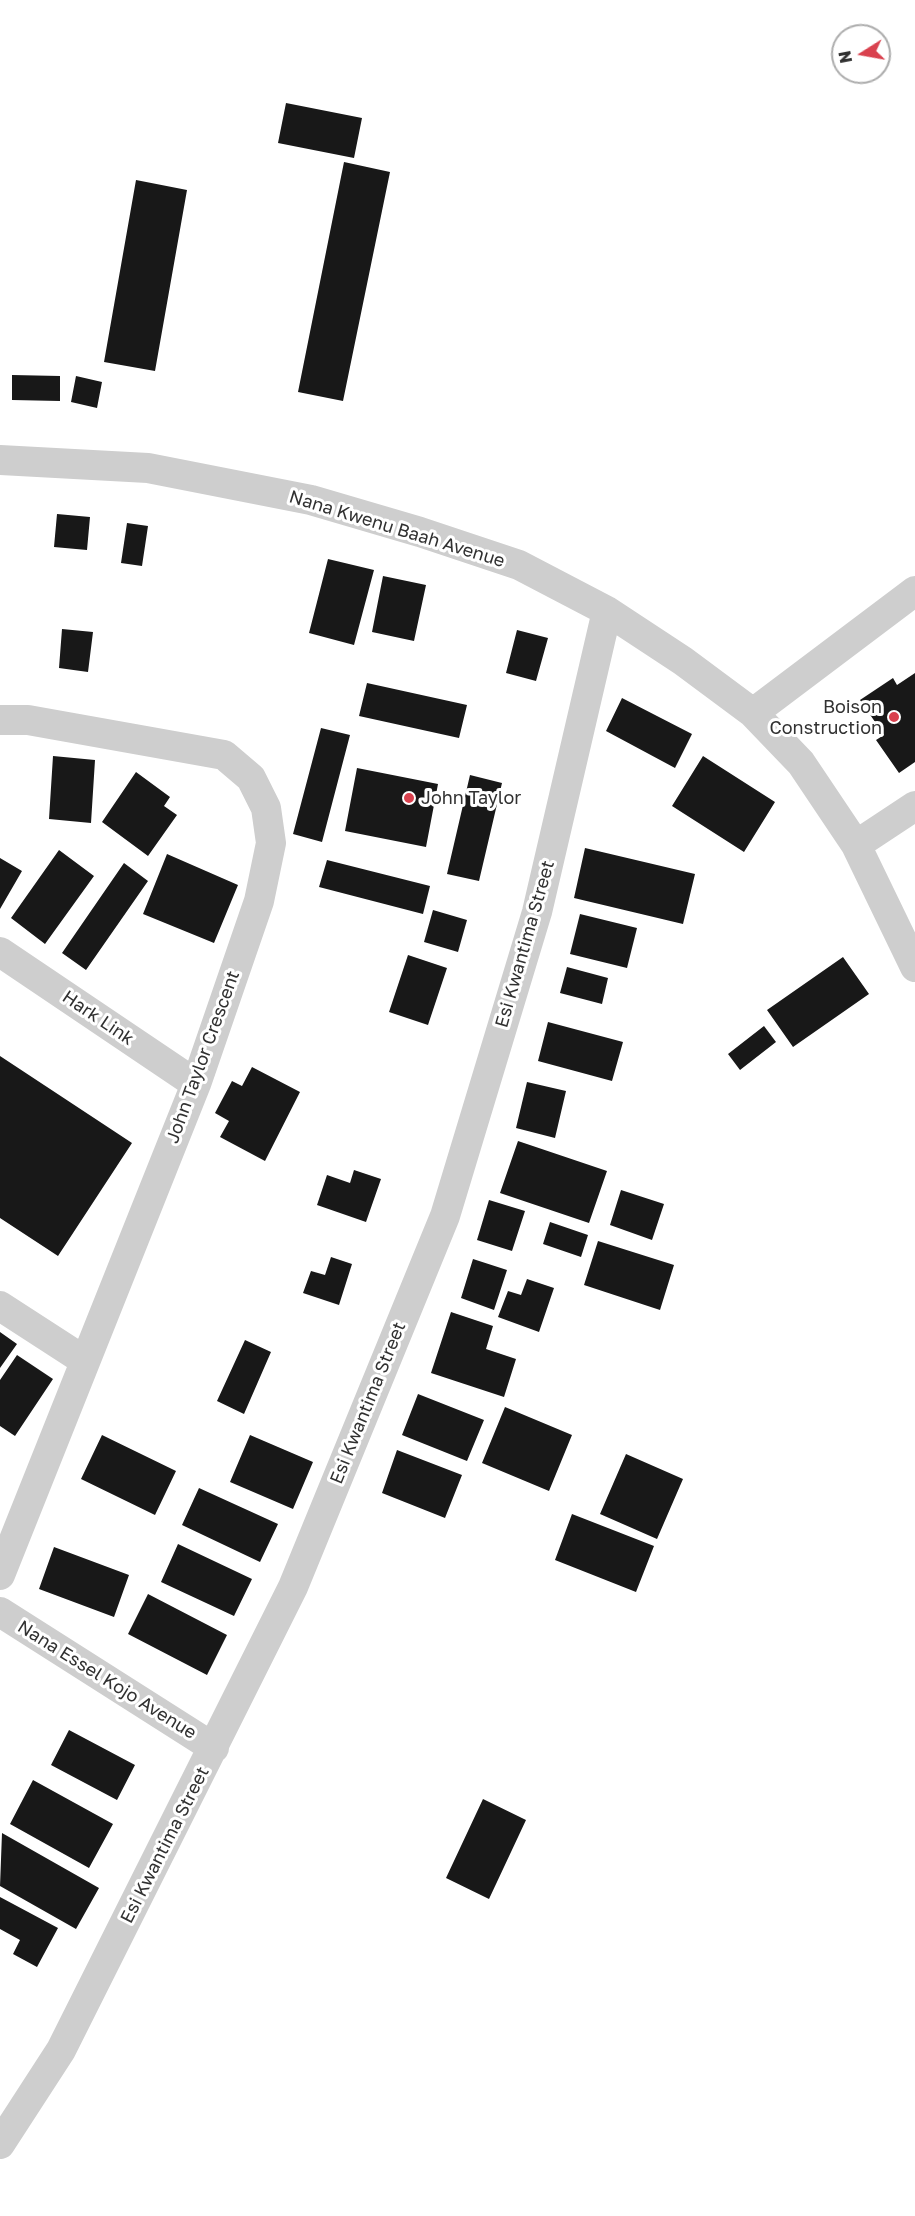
<!DOCTYPE html>
<style>
body{margin:0}
#map{position:relative;width:915px;height:2216px;overflow:hidden;background:#fff;font-family:"Golos Text",sans-serif}
canvas{display:block}
.north{position:absolute;left:831px;top:24px;width:60px;height:60px;box-sizing:border-box;background:#fff;border:2px solid #adadad;border-radius:50%;rotate:259deg;font-size:16px;font-weight:700;line-height:24px;text-align:center;color:#313131}
.north::after{content:'';display:block;margin:auto;width:21px;height:27px;background:#d9414e;clip-path:polygon(50% 0,100% 100%,50% 72%,0 100%)}
</style>
<div id="map">
<canvas width="915" height="2216"></canvas>
<div class="north">N</div>
</div>
<script>
const g = document.querySelector('canvas').getContext('2d');
g.lineJoin = 'round';
function fill(path, color) {
  g.fillStyle = color;
  g.fill(path, 'evenodd');
}
function poly(rows) {
  const path = new Path2D();
  for (const r of rows) {
    path.moveTo(r[0], r[1]);
    for (let i = 2; i < r.length; i += 2) path.lineTo(r[i], r[i + 1]);
  }
  return path;
}
function trace(path, color, width, dash) {
  g.strokeStyle = color;
  g.lineWidth = width;
  g.lineCap = dash ? 'butt' : 'round';
  g.setLineDash(dash || []);
  g.stroke(path);
}
function write(font, color, halo, rows, align = 'center') {
  g.font = font + ' "Golos Text",sans-serif';
  g.lineWidth = 6;
  g.setLineDash([]);
  g.textBaseline = 'middle';
  g.strokeStyle = halo;
  g.fillStyle = color;
  for (const [text, x, y, turn = 0] of rows) {
    g.save();
    g.translate(x, y);
    g.rotate((+turn || 0) * Math.PI / 180);
    g.textAlign = isNaN(turn) ? turn : align;
    if (halo) g.strokeText(text, 0, 0);
    g.fillText(text, 0, 0);
    g.restore();
  }
}
fill(poly([
 [286,103,362,118,354,158,278,143],
 [344,162,390,172,343,401,298,392],
 [136,180,187,190,155,371,104,362],
 [12,375,60,376,60,401,12,400],
 [76,376,102,382,97,408,71,402],
 [57,514,90,517,87,550,54,547],
 [127,523,148,526,142,566,121,563],
 [328,559,374,570,354,645,309,633],
 [383,576,426,585,414,641,372,632],
 [62,629,93,632,88,672,59,668],
 [517,630,548,638,536,681,506,673],
 [915,673,915,762,899,773,876,740,884,735,860,700,893,678,897,685],
 [367,683,467,705,459,738,359,716],
 [622,698,692,734,675,768,606,731],
 [321,728,350,735,322,842,293,834],
 [53,756,95,760,91,823,49,819],
 [703,756,775,802,744,852,672,806],
 [357,768,438,784,426,847,345,831],
 [136,772,170,797,164,806,177,815,148,856,102,822],
 [470,775,502,783,479,881,447,874],
 [585,848,695,874,683,924,574,898],
 [59,850,94,876,45,944,11,918],
 [167,854,238,885,214,943,143,914],
 [0,858,22,871,0,909],
 [327,860,430,886,423,914,319,887],
 [124,863,148,881,86,970,62,953],
 [433,910,467,920,458,952,424,942],
 [580,914,637,928,627,968,570,954],
 [408,955,447,968,428,1025,389,1012],
 [843,957,869,994,793,1047,767,1010],
 [567,967,608,978,602,1004,560,993],
 [548,1022,623,1042,612,1081,538,1061],
 [764,1026,776,1042,740,1070,728,1054],
 [0,1056,132,1143,58,1256,0,1218],
 [252,1067,300,1092,265,1161,220,1137,229,1121,215,1113,232,1081,242,1086],
 [527,1082,566,1091,555,1138,516,1128],
 [518,1141,607,1171,589,1223,500,1193],
 [354,1170,381,1179,366,1222,317,1205,327,1175,350,1183],
 [621,1190,664,1204,652,1240,610,1225],
 [489,1200,525,1211,512,1251,477,1240],
 [550,1222,588,1235,581,1257,543,1244],
 [598,1241,674,1265,660,1310,584,1285],
 [331,1257,352,1264,339,1305,303,1293,311,1271,325,1275],
 [473,1259,507,1270,494,1310,461,1298],
 [527,1279,554,1288,539,1332,498,1317,508,1291,521,1295],
 [451,1312,493,1326,486,1349,516,1359,504,1397,431,1373],
 [0,1332,17,1344,0,1368],
 [245,1340,271,1352,244,1414,217,1401],
 [17,1355,53,1379,15,1436,0,1426,0,1380],
 [418,1394,484,1420,467,1461,402,1435],
 [505,1407,572,1435,549,1491,482,1463],
 [102,1435,176,1471,155,1515,81,1479],
 [250,1435,313,1462,293,1509,230,1482],
 [397,1450,462,1475,445,1518,382,1493],
 [626,1454,683,1479,657,1539,600,1514],
 [199,1488,278,1524,260,1562,182,1525],
 [572,1514,654,1546,636,1592,555,1560],
 [178,1544,252,1579,234,1616,161,1582],
 [54,1547,129,1575,114,1617,39,1589],
 [148,1594,227,1635,207,1675,128,1634],
 [69,1730,135,1765,117,1800,51,1765],
 [33,1780,113,1824,89,1868,10,1824],
 [483,1799,526,1820,489,1899,446,1878],
 [2,1833,99,1888,76,1929,0,1886],
 [0,1897,58,1928,37,1967,13,1954,20,1940,0,1929]
]), '#181818');
trace(poly([
 [0,460,148,468,311,500,420,532,519,565,607,611,683,661,753,713,801,763,856,845,915,967],
 [753,713,915,591],
 [0,720,28,720,224,755,251,778,266,808,271,843,259,901,196,1084,0,1575],
 [856,845,915,806],
 [0,952,196,1084],
 [0,1306,85,1361],
 [0,1612,214,1748],
 [0,2144,61,2050,293,1587,445,1216,537,912,607,611]
]), '#cecece', 30);
for (const [x, y, r, color] of [
 [894,717,6,"#d9414e"],
 [409,798,6,"#d9414e"]
]) {
  const dot = new Path2D();
  dot.arc(x, y, r, 0, 2 * Math.PI);
  g.fillStyle = color;
  g.fill(dot);
  trace(dot, '#fff', 2);
}
write('18px', '#313131', '#fff', [
 ["Nana Kwenu Baah Avenue",397,529,17],
 ["Esi Kwantima Street",525,944,-74],
 ["Hark Link",98,1018,34],
 ["John Taylor Crescent",203,1057,-70],
 ["Esi Kwantima Street",368,1403,-68],
 ["Nana Essel Kojo Avenue",107,1680,32],
 ["Esi Kwantima Street",165,1845,-63]
]);
write('18px', '#313131', '#fff', [
 ["Boison",882,707],
 ["Construction",882,728],
 ["John Taylor",421,798,"left"]
], 'right');
</script>
